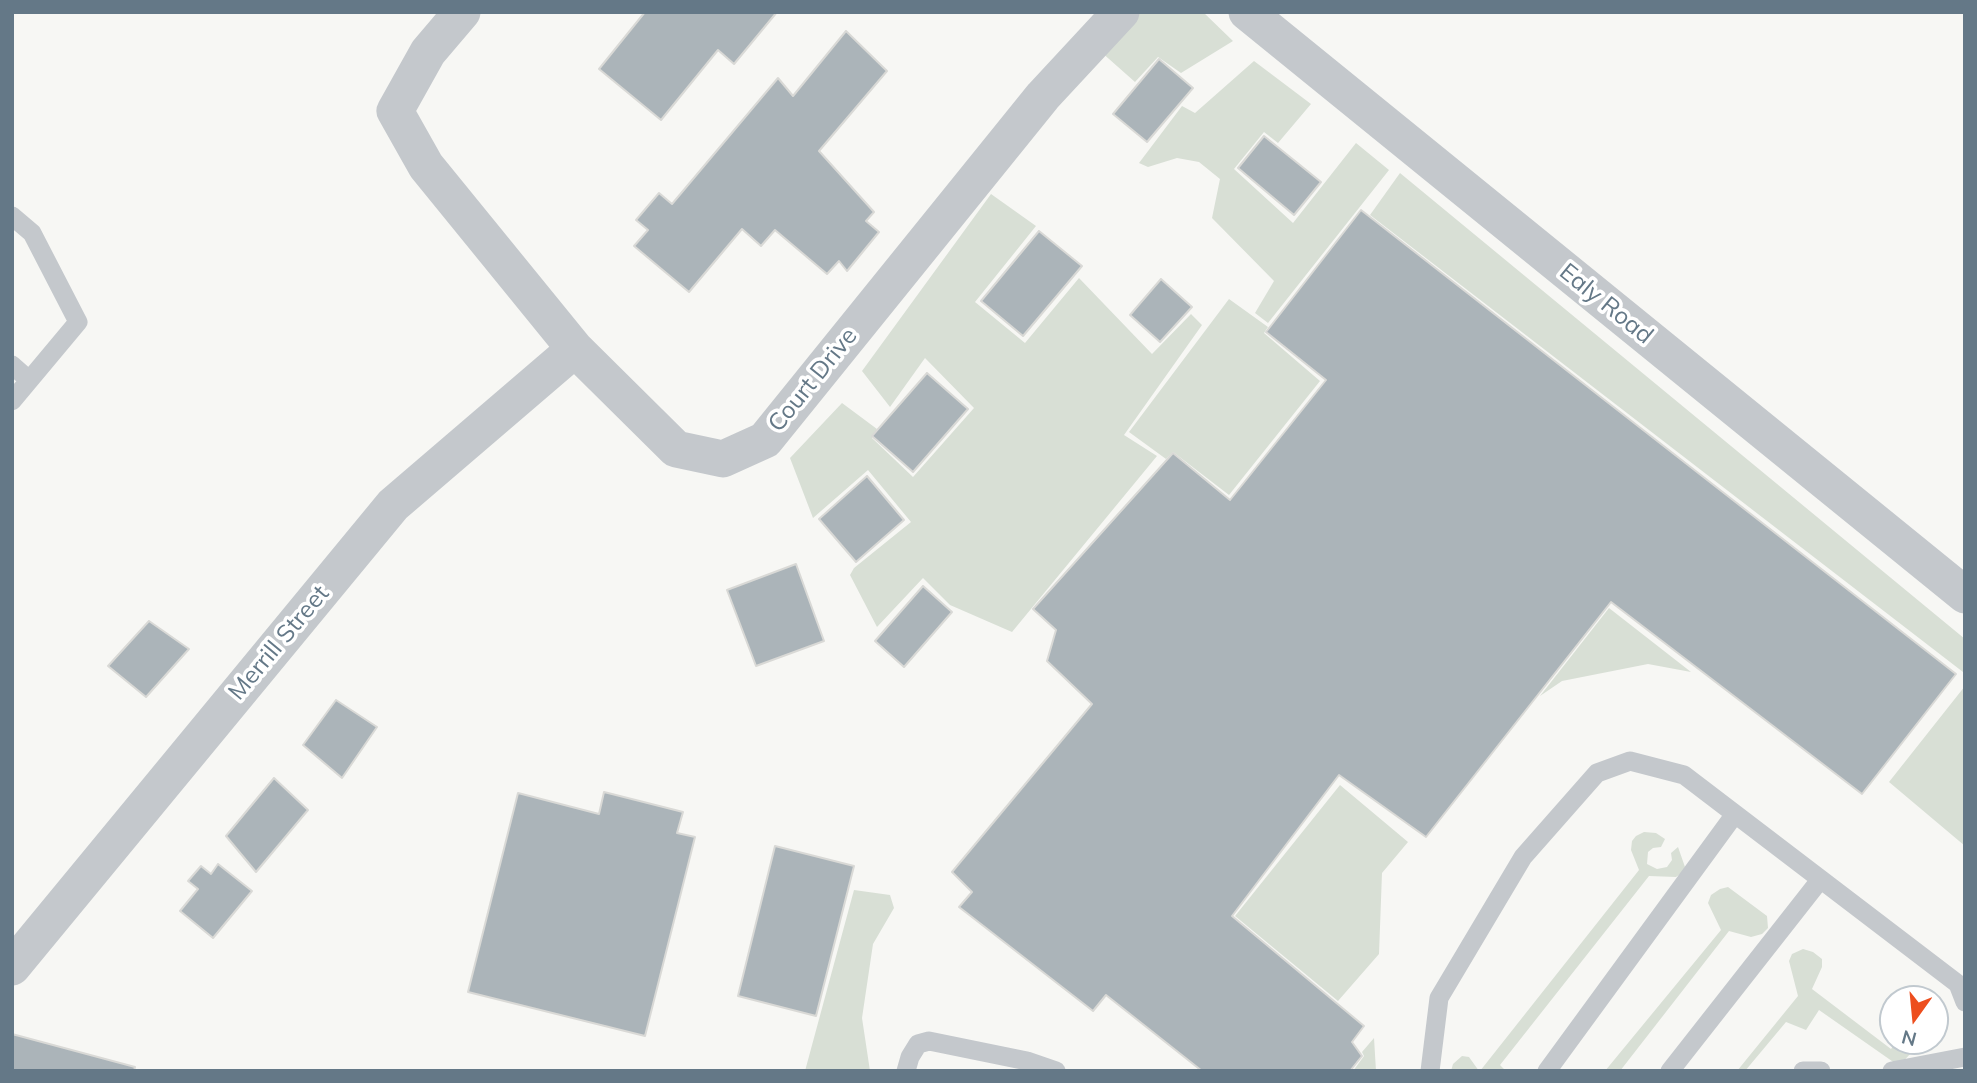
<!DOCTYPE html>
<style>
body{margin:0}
#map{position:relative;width:1977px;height:1083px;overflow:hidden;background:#f7f7f4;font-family:Mulish,sans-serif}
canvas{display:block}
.frame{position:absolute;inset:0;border:14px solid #647887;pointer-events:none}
.north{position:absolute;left:1879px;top:985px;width:70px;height:70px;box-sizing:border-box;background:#fff;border:2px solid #c1c9cf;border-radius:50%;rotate:195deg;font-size:19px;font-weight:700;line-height:28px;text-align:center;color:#647887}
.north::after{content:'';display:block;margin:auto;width:24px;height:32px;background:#ed4e1e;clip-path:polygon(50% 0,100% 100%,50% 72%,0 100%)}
</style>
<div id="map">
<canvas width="1977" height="1083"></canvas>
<div class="frame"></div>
<div class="north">N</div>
</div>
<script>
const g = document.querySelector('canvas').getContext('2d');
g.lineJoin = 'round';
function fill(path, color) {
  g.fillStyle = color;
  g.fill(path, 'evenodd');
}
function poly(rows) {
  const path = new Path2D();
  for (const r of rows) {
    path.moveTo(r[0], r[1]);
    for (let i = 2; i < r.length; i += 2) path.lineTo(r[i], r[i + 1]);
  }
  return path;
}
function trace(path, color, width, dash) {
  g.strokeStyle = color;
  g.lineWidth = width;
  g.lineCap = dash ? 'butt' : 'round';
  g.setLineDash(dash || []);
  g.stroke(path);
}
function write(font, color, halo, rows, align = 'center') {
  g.font = font + ' Mulish,sans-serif';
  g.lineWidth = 7;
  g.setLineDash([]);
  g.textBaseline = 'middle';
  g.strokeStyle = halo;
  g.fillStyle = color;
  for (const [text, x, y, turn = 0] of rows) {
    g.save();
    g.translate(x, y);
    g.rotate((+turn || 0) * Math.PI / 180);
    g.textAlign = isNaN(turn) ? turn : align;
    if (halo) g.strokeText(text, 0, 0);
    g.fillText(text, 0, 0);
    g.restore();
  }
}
fill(poly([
 [1136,12,1203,12,1233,41,1181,73,1158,57,1135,82,1100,51],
 [1254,61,1311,104,1278,143,1264,132,1234,169,1293,223,1356,143,1389,170,1268,323,1255,313,1274,281,1212,218,1220,179,1199,162,1177,158,1148,167,1139,163,1182,106,1195,113],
 [1400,173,1965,639,1963,672,1370,215],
 [991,194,1036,226,975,302,1025,343,1079,278,1152,354,1191,314,1202,325,1124,435,1157,456,1012,632,950,605,923,578,877,627,850,575,854,568,911,522,868,470,813,518,790,458,842,403,877,429,872,438,913,477,974,408,925,358,890,407,862,371],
 [1229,299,1268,327,1264,333,1320,381,1229,495,1173,452,1166,459,1129,432],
 [1609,608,1691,672,1648,664,1562,681,1540,696],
 [1965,686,1965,846,1889,782],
 [1340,785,1408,842,1382,873,1379,954,1338,1001,1235,916],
 [1644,832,1656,833,1665,839,1661,847,1653,848,1648,852,1647,864,1657,869,1667,867,1672,860,1671,853,1678,847,1685,867,1682,873,1676,877,1649,876,1500,1065,1506,1071,1480,1071,1639,870,1631,850,1632,841,1636,836],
 [1728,887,1767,916,1768,928,1762,934,1751,937,1729,931,1620,1071,1605,1071,1721,930,1708,903,1711,895,1720,889],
 [854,890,890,895,894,908,873,944,862,1018,870,1071,805,1071],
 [1803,949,1813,952,1822,959,1822,967,1812,989,1891,1049,1897,1041,1922,1041,1899,1066,1819,1010,1806,1030,1786,1022,1745,1071,1737,1071,1798,996,1789,961,1792,954],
 [1374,1038,1376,1071,1353,1071,1364,1056,1362,1052],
 [1462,1056,1469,1057,1479,1071,1451,1071,1453,1064]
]), '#d8dfd5');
const building = poly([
 [645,12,777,12,734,64,718,50,661,120,599,69,645,12],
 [846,31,887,71,819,151,874,212,866,221,879,232,847,271,839,261,827,274,775,230,761,246,742,229,689,292,634,246,648,230,636,220,659,193,672,204,778,78,793,96,846,31],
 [1159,59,1193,88,1147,142,1113,114,1159,59],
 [1264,136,1321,182,1294,215,1238,168,1264,136],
 [1361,210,1956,674,1862,794,1611,602,1426,837,1339,775,1232,916,1364,1026,1352,1042,1362,1056,1350,1071,1202,1071,1106,995,1093,1011,959,907,972,892,952,872,1092,704,1047,661,1056,630,1033,609,1173,453,1230,500,1326,380,1266,332,1361,210],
 [1039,231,1082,266,1023,336,981,301,1039,231],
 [1161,279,1192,307,1160,342,1130,315,1161,279],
 [927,373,968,409,913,472,872,436,927,373],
 [867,476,904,520,856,562,819,519,867,476],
 [796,564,824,641,756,666,727,590,796,564],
 [923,586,952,612,904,667,875,641,923,586],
 [149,621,189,649,146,697,108,666,149,621],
 [336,700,377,727,342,778,303,745,336,700],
 [274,778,308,810,256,872,226,836,274,778],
 [604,792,683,812,677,833,695,837,645,1036,468,992,518,793,599,814,604,792],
 [775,846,854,866,816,1016,738,996,775,846],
 [218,864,252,891,213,938,180,911,198,889,188,881,201,866,211,874,218,864],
 [12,1034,135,1067,134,1071,12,1071,12,1034]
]);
fill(building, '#abb4b9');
trace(building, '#d9d9d6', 2);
trace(poly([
 [12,216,32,233,78,322,12,401],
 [12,365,29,380],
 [906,1071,910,1057,918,1044,929,1041,1027,1061,1056,1071],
 [1430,1071,1439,998,1523,857,1597,773,1630,761,1684,775,1958,984,1965,1002],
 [1547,1071,1735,814],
 [1670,1071,1820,880],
 [1803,1071,1821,1071],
 [1892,1071,1965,1057]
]), '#c4c8cc', 19);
trace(poly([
 [462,12,428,52,395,111,426,166,575,349,676,449,723,459,765,440,1043,96,1121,12],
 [1247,12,1965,595],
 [12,967,393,505,575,349]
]), '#c4c8cc', 37);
write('24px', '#647887', '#fff', [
 ["Ealy Road",1606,304,39],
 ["Court Drive",813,380,-51],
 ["Merrill Street",279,643,-50]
]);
</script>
